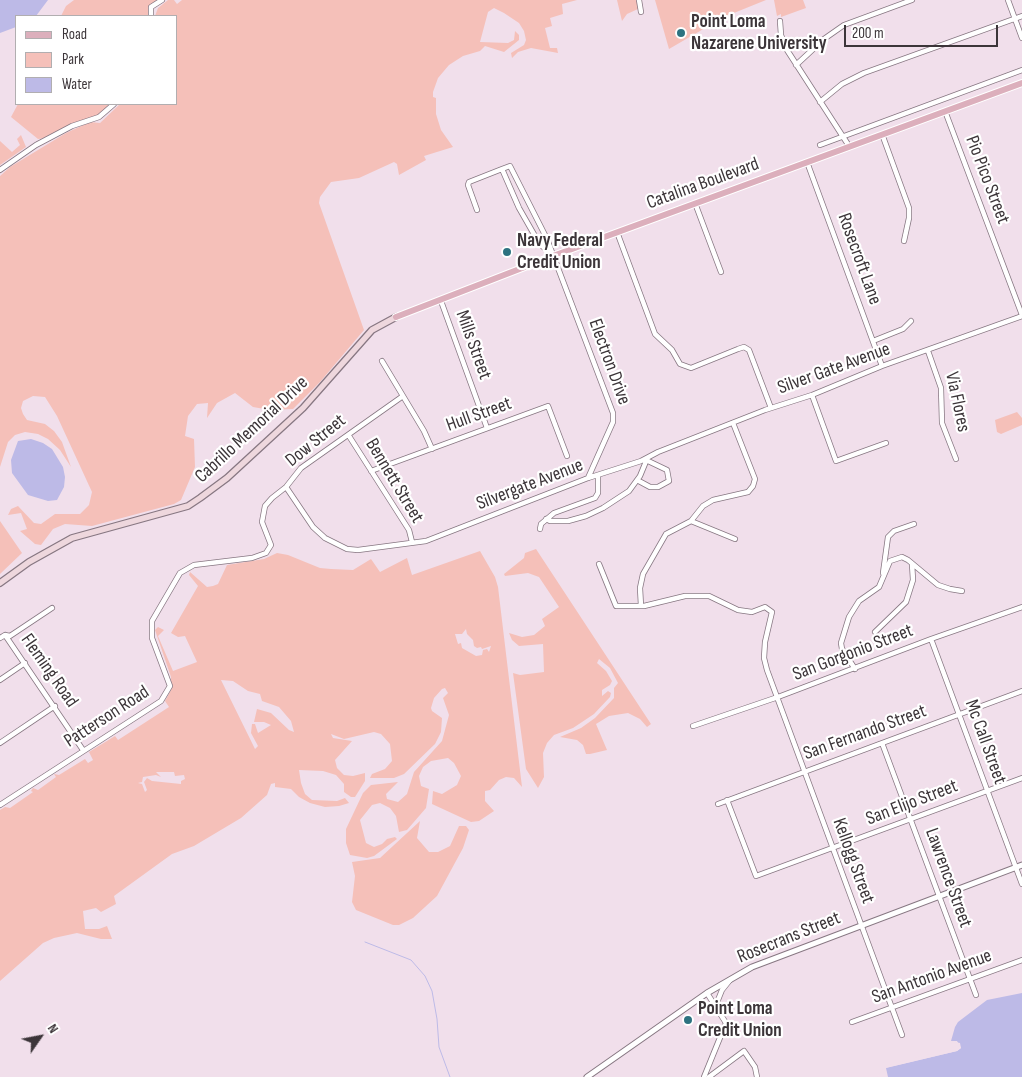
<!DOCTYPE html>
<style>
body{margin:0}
#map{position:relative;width:1022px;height:1077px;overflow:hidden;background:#f1dfeb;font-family:"Sofia Sans Condensed",sans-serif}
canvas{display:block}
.legend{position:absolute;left:15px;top:15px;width:162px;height:90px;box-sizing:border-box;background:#fff;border:1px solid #b1aeb0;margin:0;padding:6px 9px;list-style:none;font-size:15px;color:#3c3539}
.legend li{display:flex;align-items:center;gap:10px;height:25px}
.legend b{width:25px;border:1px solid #b1aeb0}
.north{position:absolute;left:15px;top:1012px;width:50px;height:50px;-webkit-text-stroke:4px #fff;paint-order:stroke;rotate:57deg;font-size:14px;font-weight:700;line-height:20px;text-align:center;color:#3c3539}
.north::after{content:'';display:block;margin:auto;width:18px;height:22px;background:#3c3539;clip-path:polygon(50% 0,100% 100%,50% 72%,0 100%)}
.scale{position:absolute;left:844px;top:25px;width:154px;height:22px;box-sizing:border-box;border:2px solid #3c3539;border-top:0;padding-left:6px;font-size:15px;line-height:18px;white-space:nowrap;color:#3c3539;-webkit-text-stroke:4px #fff;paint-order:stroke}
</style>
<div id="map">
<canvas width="1022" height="1077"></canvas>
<ul class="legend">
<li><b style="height:6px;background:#dcafbc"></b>Road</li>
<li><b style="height:14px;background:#f5c0b9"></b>Park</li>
<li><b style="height:14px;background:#bdbae7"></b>Water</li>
</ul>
<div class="north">N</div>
<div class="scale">200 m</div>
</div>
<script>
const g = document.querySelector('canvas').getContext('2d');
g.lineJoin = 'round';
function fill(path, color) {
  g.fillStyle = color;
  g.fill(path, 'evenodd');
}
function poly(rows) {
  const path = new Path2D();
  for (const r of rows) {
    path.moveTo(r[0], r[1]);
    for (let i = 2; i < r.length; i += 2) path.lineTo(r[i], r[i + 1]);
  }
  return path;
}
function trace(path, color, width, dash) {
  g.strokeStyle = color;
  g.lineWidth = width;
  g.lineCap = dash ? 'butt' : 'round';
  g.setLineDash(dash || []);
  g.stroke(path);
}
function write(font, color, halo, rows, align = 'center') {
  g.font = font + ' "Sofia Sans Condensed",sans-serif';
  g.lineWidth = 4.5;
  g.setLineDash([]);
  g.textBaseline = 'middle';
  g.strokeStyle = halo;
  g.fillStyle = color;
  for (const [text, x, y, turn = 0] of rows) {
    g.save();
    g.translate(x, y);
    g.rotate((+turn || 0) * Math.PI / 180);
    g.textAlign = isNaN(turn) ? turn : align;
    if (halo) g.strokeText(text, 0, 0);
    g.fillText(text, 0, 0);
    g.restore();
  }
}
fill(poly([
 [74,0,159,0,150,5,149,16,61,16,66,6],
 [168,0,174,0,177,4,182,0,577,0,562,4,563,14,550,18,552,26,545,28,550,48,557,48,558,53,531,48,518,52,512,58,511,53,524,45,526,40,524,31,519,23,504,13,494,8,488,12,480,42,508,43,514,40,515,31,519,35,519,40,504,52,485,46,480,51,463,56,449,65,438,78,433,92,433,97,436,98,436,114,441,130,453,147,424,156,426,160,399,175,397,164,394,162,359,178,331,182,320,197,319,203,364,330,320,382,293,409,270,410,253,407,235,393,217,403,207,418,208,403,197,404,188,416,185,436,194,439,195,467,181,500,174,504,92,526,65,524,53,529,41,545,35,544,20,531,27,529,21,513,8,515,11,509,18,506,34,523,41,524,55,514,80,514,89,505,92,492,57,416,45,397,33,396,23,401,21,408,23,414,27,420,45,424,54,431,62,442,71,467,60,450,48,439,38,434,25,432,15,435,8,442,0,467,0,176,10,167,66,133,90,122,100,123,120,104,176,104,176,16,155,16,158,8],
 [617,0,638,0,638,9,627,14,622,21],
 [655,0,766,0,724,17,669,49],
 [774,0,803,0,806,8,781,17,781,14,777,16],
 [18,104,111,104,100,114,66,127,47,138,38,139,11,117],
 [21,135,26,147,0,165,0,141,12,152,20,145,17,139],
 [1017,412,1022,418,1022,425,1001,434,997,432,995,420],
 [0,521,22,553,0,574],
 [536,549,651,724,647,727,640,719,628,713,609,716,596,724,607,750,590,754,586,754,583,745,577,740,560,737,581,728,595,718,614,698,614,688,618,683,610,668,599,659,597,663,606,671,612,681,610,685,602,690,602,696,608,691,611,693,610,697,594,714,573,728,554,735,547,743,543,753,544,777,538,788,526,769,513,673,520,675,544,672,543,644,519,646,512,640,509,633,522,637,534,635,545,626,542,619,559,607,539,577,528,573,505,576,504,574,524,558,525,553],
 [480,551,495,577,498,587,522,787,514,778,506,777,499,780,490,790,485,791,485,801,494,811,479,821,471,822,432,804,433,791,442,794,457,785,461,776,454,763,448,758,431,761,423,767,419,776,421,786,429,789,426,808,407,830,399,832,396,816,390,808,380,803,372,805,360,820,366,843,374,847,382,844,387,839,395,837,397,839,374,856,367,858,350,855,346,843,346,829,363,793,371,785,398,782,386,794,387,799,398,802,407,794,414,772,442,741,449,715,443,698,448,693,445,688,442,689,434,698,431,708,432,711,442,718,441,732,435,744,404,774,394,778,370,778,372,774,385,769,392,761,390,744,381,734,374,732,344,739,331,734,333,738,352,741,335,760,337,768,344,775,353,776,365,773,365,781,355,797,351,797,344,792,344,784,336,775,323,771,299,770,301,783,305,794,312,800,337,801,345,798,349,803,339,806,325,807,310,803,299,797,291,789,275,787,275,783,271,784,267,795,241,818,194,846,172,854,114,896,116,904,101,912,96,908,83,911,85,929,99,929,107,926,112,939,101,939,77,933,54,938,43,943,0,981,0,810,5,807,10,808,33,792,31,791,33,788,38,790,56,777,54,774,59,775,85,759,88,763,93,760,89,752,115,736,118,740,169,707,165,701,171,690,171,677,155,630,158,627,164,630,158,636,173,671,197,662,185,636,178,637,171,633,198,586,189,575,190,572,207,587,213,586,218,584,227,565,264,559,277,553,288,555,320,568,331,569,353,570,371,559,380,572,407,558,412,575],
 [466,629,467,634,473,640,474,646,477,648,481,647,482,649,491,646,489,652,487,649,483,650,482,655,476,656,462,648,461,643,458,644,455,634,462,634],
 [221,680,233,681,248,691,260,694,262,701,279,707,291,721,294,732,289,730,271,713,257,709,254,722,264,722,271,725,258,733,255,724,252,724,251,733,258,746,255,749],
 [156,772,174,772,175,776,184,775,185,779,181,781,181,784,152,781,147,778,144,782,147,790,145,792,142,784,138,783,142,782,143,777,156,775,161,777],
 [420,821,417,838,429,852,438,852,450,846,459,826,466,826,469,830,463,848,437,896,413,918,399,925,393,925,356,910,352,902,355,876,352,862,380,858]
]), '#f5c0b9');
fill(poly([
 [0,0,48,0,36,16,16,16,16,27,0,33],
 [31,439,43,443,52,449,63,467,65,477,64,487,57,500,48,501,28,495,12,473,11,460,18,441],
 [1022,993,1022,1077,878,1077,885,1068,957,1051,961,1048,957,1041,951,1041,955,1027,958,1022,987,1000]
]), '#bdbae7');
fill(poly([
 [951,1041,960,1043,961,1048,957,1051,886,1068,888,1077,877,1077,885,1066,959,1046,957,1044,950,1043]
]), '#f1dfeb');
trace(poly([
 [365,942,411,960,425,976,432,991,437,1019,439,1047,450,1077]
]), '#bdbae7', 1);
const minor = poly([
 [639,0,641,12],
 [1008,0,1022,38],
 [151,16,151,7,162,0],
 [780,21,781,35,787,50,849,146],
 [796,65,824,39,844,25,912,0],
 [820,102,842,84,864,73,1022,16],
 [945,111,1022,315],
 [882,134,909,208,909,218,904,241],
 [820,145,1022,70],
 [807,162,882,366],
 [502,169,510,166,547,239,613,413,613,422,588,478],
 [0,170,36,145,72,126,99,117,114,104],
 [695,203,721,272],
 [477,210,468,185,469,182,502,169,519,208,539,243,552,255],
 [617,232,655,334,672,350,680,364,691,368,738,349,744,347,749,350,771,408],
 [441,301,487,428],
 [873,341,903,329,911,321],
 [928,351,941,388,942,423,956,459],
 [382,361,424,431,432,449],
 [812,395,836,461,886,443],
 [349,436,409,530,412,542],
 [371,471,548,406,567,456],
 [637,480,650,487,658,487,669,481,667,470,646,460],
 [286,487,313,527,325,538,347,549,358,550,426,541,588,478,641,461,658,452,765,410,812,395,882,366,1022,316],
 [546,519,550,521,568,521,586,516,603,508,629,491,640,476,647,459],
 [691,521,735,539],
 [540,529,541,524,554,513,595,498,598,493,598,475],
 [599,564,616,606,644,606,685,596,709,596,738,610,752,612,765,607,772,612,765,642,764,658,767,670,902,1035],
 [883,573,888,537,894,531,914,524],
 [641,606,640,588,643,574,666,534,691,521,703,506,713,500,748,492,753,486,755,479,733,423],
 [875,632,906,602,913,580,912,564],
 [5,635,83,750],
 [0,638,5,635,10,636,52,608],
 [931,639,1022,884],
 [855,669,842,649,841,643,849,617,859,601,879,587,890,561,902,557,908,560,938,585,950,589,962,591],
 [0,680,25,663],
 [693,726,778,697,931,639,1022,607],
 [0,743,55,706],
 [882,743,976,995],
 [727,800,756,876,1022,778],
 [718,804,1022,691],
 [0,805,161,701,170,686,152,638,152,621,180,573,194,565,252,558,266,553,271,545,262,522,265,506,272,498,286,487,301,468,403,396],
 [718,1009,718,1000,722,990,730,980],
 [852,1022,1022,960],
 [704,1077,726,1023,707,993],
 [709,1077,744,1051,755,1067,757,1077]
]);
const tertiary = poly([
 [587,1077,707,993,752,967,1022,865]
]);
const secondary = poly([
 [0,583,29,562,72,538,188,506,200,498,227,478,303,408,372,330,396,317]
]);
const primary = poly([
 [396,317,553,256,1022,83]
]);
trace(minor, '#877782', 6);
trace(tertiary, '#877782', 7);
trace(secondary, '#877782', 8);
trace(primary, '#fff', 8);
trace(minor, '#fff', 4.5);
trace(tertiary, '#fff', 5);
trace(secondary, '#eed7dd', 5.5);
trace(primary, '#dcafbc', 6);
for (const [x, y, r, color] of [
 [681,33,5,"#2d7280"],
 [507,252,5,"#2d7280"],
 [688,1020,5,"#2d7280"]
]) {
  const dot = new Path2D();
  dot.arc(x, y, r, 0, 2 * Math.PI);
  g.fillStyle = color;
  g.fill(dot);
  trace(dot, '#fff', 2);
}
write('bold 19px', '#3c3539', '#fff', [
 ["Point Loma",691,22],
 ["Nazarene University",691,44],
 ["Navy Federal",517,241],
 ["Credit Union",517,263],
 ["Point Loma",698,1009],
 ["Credit Union",698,1031]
], 'left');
write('19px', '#3c3539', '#fff', [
 ["Pio Pico Street",987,180,69],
 ["Catalina Boulevard",703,184,-20],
 ["Rosecroft Lane",859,259,70],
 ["Mills Street",473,345,70],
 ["Electron Drive",609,362,70],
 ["Silver Gate Avenue",834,369,-20],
 ["Via Flores",957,402,78],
 ["Hull Street",479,415,-20],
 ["Cabrillo Memorial Drive",252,430,-43],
 ["Dow Street",316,441,-39],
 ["Bennett Street",394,481,59],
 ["Silvergate Avenue",530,485,-21],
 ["San Gorgonio Street",853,653,-21],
 ["Fleming Road",49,671,55],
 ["Patterson Road",107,717,-33],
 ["San Fernando Street",865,733,-20],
 ["Mc Call Street",985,742,70],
 ["San Elijo Street",912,803,-21],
 ["Kellogg Street",853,861,70],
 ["Lawrence Street",948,878,70],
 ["Rosecrans Street",789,938,-22],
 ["San Antonio Avenue",932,977,-20]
]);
</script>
